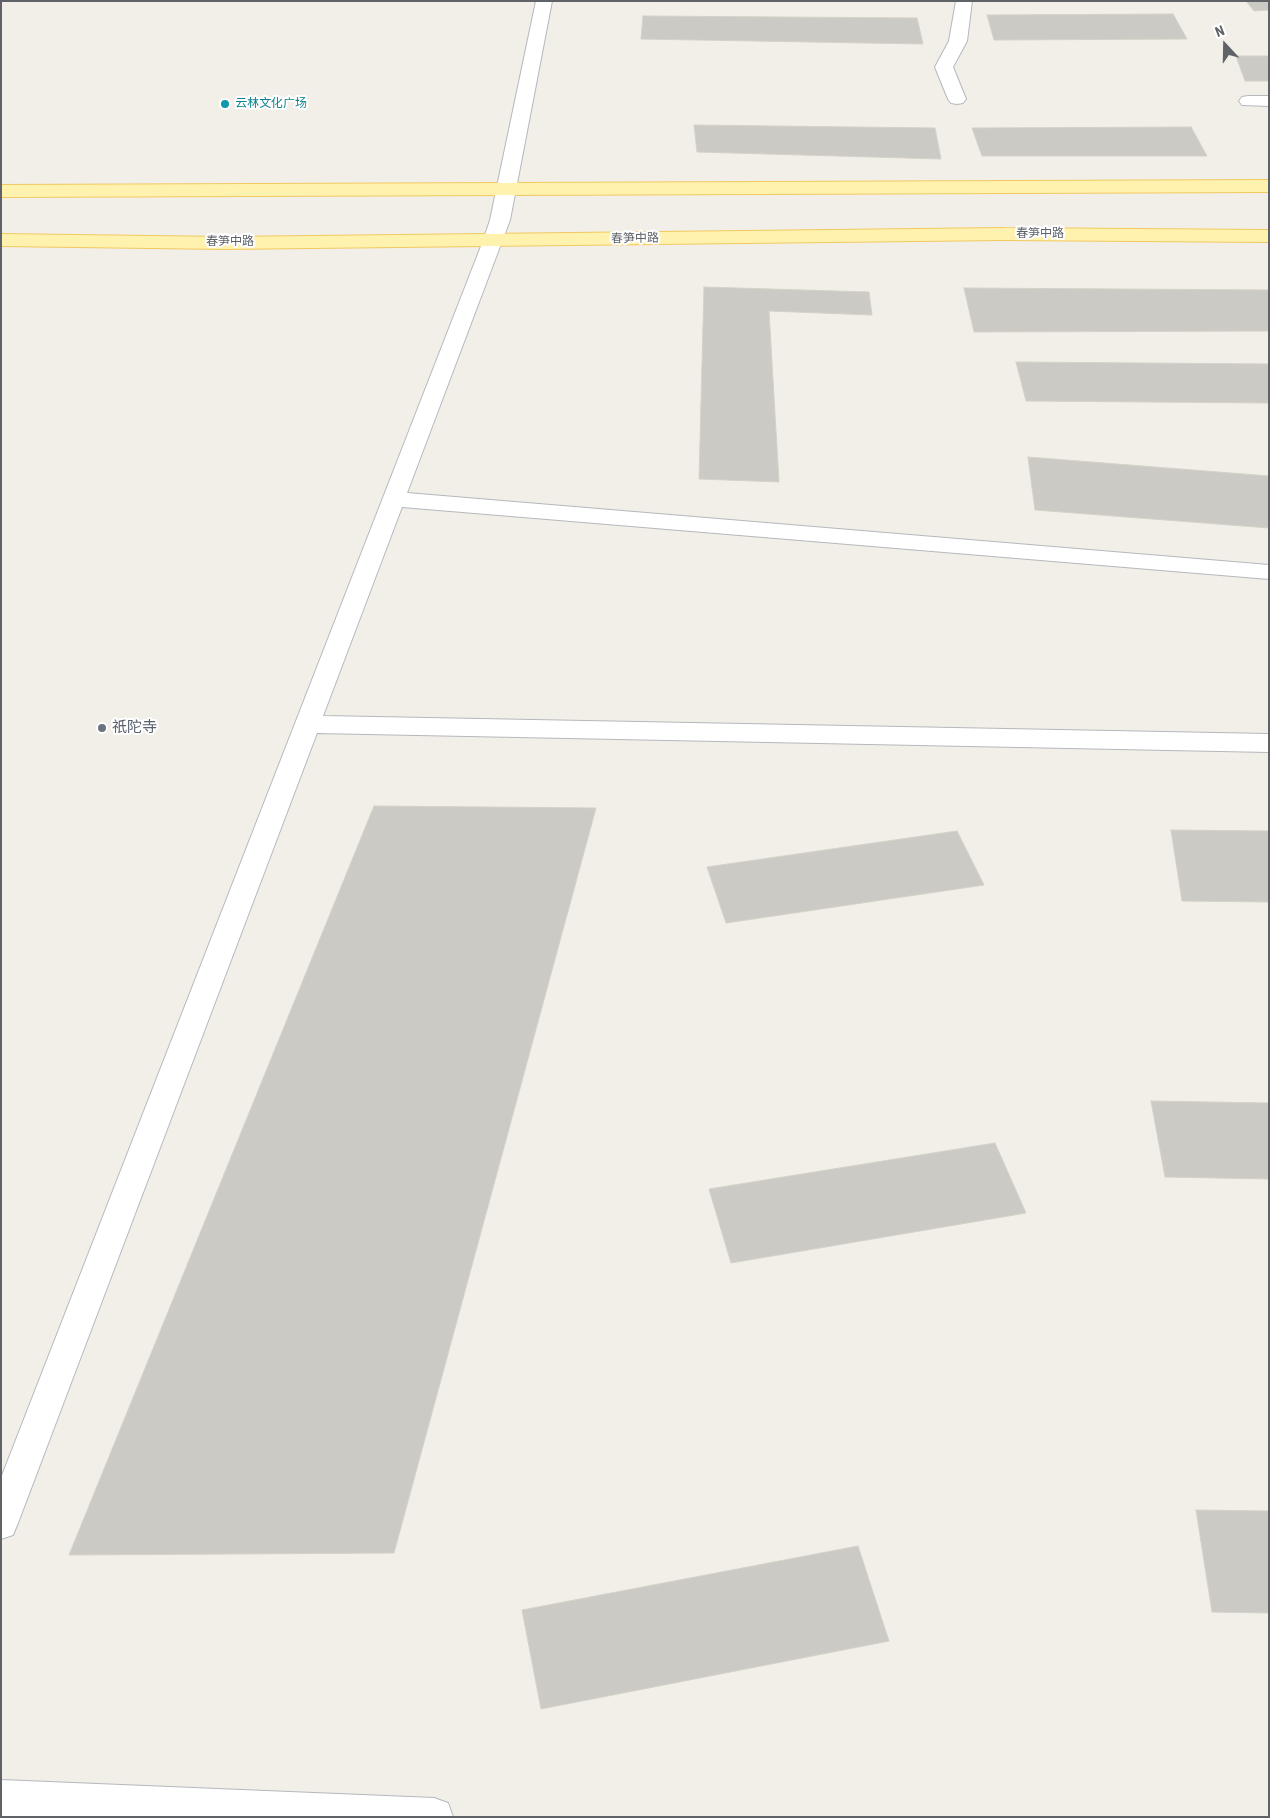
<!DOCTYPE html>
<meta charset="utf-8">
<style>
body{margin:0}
#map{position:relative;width:1270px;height:1818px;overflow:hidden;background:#f1efe8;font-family:"Roboto Condensed",sans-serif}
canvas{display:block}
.frame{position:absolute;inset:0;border:2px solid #5f6368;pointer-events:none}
.north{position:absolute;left:1200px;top:20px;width:50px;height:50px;-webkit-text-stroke:4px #fff;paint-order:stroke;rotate:339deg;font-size:14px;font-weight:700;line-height:20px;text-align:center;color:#5f6368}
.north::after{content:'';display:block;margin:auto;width:18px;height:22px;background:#5f6368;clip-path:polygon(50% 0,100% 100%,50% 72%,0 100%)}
</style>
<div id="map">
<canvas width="1270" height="1818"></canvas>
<div class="frame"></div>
<div class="north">N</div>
</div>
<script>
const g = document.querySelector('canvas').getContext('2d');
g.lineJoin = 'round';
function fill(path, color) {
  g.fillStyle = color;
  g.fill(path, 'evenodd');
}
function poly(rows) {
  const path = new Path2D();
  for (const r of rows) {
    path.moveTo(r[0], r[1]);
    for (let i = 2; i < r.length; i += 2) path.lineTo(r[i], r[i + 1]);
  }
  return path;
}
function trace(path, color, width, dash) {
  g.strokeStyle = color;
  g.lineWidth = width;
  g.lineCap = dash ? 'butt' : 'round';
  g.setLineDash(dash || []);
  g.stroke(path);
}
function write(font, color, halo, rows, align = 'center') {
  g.font = font + ' "Roboto Condensed","Noto Sans SC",sans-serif';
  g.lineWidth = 4;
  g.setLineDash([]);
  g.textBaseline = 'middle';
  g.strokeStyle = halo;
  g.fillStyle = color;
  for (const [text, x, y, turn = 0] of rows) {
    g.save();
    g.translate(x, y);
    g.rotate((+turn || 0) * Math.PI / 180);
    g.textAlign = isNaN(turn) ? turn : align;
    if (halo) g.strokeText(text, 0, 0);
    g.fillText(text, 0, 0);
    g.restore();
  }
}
const building = poly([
 [1246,1,1269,1,1269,10,1254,11,1246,1],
 [1173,14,1187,39,994,40,987,15,1173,14],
 [643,16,917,18,923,44,641,39,643,16],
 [1236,56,1269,56,1269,81,1245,81,1236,56],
 [694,125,935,128,941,159,697,152,694,125],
 [1191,127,1207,156,982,156,972,128,1191,127],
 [704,287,869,292,872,315,769,311,779,482,699,479,704,287],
 [964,288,1269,290,1269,331,974,332,964,288],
 [1016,362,1269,364,1269,403,1026,401,1016,362],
 [1028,457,1269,476,1269,528,1035,510,1028,457],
 [374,806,596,808,394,1553,69,1555,374,806],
 [1171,830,1269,831,1269,902,1182,901,1171,830],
 [957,831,984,885,726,923,707,867,957,831],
 [1151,1101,1269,1103,1269,1179,1165,1177,1151,1101],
 [995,1143,1026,1213,731,1263,709,1189,995,1143],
 [1196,1510,1269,1511,1269,1613,1212,1612,1196,1510],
 [858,1546,889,1641,541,1709,522,1610,858,1546]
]);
fill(building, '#cccac5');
trace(building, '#d6d1c6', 1);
const minor = poly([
 [536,1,552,1,510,220,407,493,1269,565,1269,579,402,507,323,716,1269,734,1269,752,317,733,18,1523,13,1535,1,1539,1,1478,483,241,490,220,536,1],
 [956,1,972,1,967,41,953,67,966,99,963,103,957,104,951,103,948,99,935,67,949,41,956,1],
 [1248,96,1269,96,1269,106,1242,105,1239,101,1242,97,1248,96],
 [1,1780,434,1798,448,1803,453,1817,1,1817,1,1780]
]);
const major = poly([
 [1269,180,1269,192,1,197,1,185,1269,180],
 [1003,228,1269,230,1269,242,1003,240,225,249,1,246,1,234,225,237,1003,228]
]);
trace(minor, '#b5b8bc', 2);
trace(major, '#f2c960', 2);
fill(minor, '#fff');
fill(major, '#fff2af');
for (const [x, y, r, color] of [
 [225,104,5,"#0f9aa8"],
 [102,728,5,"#6b7280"]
]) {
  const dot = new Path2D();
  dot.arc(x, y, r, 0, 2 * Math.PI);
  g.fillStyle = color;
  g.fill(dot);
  trace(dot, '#fff', 2);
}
write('12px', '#0d838f', '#fff', [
 ["云林文化广场",235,104]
], 'left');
write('12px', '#5f6368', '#fff', [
 ["春笋中路",1040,234],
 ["春笋中路",635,239,-1],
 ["春笋中路",230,242]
]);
write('15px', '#5b616d', '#fff', [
 ["祇陀寺",112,728]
], 'left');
</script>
